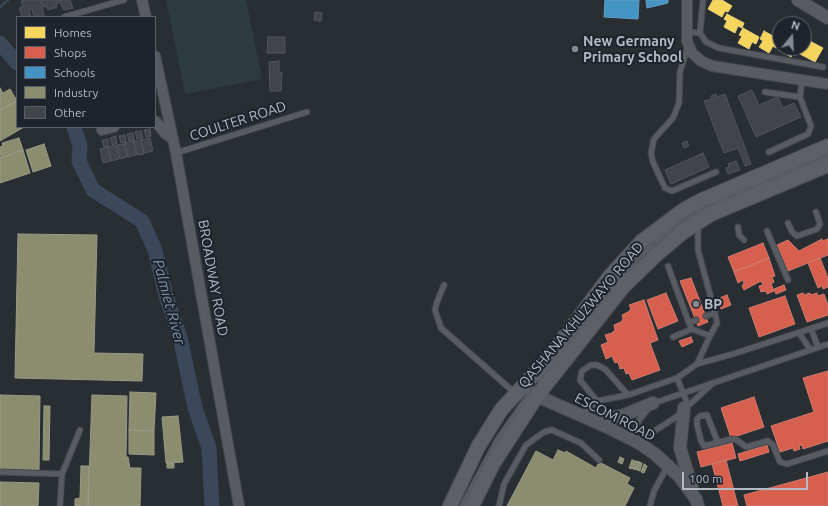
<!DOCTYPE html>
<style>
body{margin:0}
#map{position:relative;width:828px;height:506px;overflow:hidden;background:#292e33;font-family:Ubuntu,sans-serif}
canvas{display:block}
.legend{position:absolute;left:16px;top:16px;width:140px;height:112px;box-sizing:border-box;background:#1e242d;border:1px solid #5a6069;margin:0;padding:5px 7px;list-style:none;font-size:12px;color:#b3bac4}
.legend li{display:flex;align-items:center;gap:8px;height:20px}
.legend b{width:20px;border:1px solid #5a6069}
.north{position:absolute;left:772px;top:16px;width:40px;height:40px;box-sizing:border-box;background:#1e242d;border:1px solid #5a6069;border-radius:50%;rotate:18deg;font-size:11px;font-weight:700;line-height:16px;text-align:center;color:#b3bac4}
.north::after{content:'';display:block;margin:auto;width:14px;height:18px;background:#838991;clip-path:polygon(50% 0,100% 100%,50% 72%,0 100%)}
.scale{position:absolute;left:682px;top:472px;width:126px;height:18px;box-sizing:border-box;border:2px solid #b3bac4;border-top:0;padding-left:5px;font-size:12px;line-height:14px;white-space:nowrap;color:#b3bac4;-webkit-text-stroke:3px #1e242d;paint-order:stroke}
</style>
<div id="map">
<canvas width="828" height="506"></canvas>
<ul class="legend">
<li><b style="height:11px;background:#f6d55c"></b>Homes</li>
<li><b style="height:11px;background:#d6604d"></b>Shops</li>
<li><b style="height:11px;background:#4393c3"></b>Schools</li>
<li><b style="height:11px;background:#8c8c6e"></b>Industry</li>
<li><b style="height:11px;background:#41454a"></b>Other</li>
</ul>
<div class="north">N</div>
<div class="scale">100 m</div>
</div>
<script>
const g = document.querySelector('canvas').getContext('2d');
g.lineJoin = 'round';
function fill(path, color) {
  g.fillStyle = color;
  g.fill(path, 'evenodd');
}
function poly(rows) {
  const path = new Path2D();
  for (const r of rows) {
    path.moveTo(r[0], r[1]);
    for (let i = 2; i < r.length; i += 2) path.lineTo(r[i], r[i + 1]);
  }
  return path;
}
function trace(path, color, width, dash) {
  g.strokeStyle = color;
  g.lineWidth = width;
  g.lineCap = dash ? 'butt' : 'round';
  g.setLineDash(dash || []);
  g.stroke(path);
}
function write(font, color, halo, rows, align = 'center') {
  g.font = font + ' Ubuntu,sans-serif';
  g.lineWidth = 4;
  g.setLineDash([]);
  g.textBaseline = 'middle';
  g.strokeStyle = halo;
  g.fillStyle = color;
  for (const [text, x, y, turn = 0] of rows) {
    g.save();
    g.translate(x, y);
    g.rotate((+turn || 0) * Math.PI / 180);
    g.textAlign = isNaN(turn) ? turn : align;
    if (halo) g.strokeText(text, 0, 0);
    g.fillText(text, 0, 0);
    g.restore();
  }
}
fill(poly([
 [166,0,246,0,262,79,185,94]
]), '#2d3d3d');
const homes = poly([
 [713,0,722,0,732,6,728,12,725,11,722,17,708,9,713,0],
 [727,14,744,23,742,28,738,26,735,33,724,27,727,21,724,19,727,14],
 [743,28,759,37,756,44,752,42,749,49,738,43,742,36,739,35,743,28],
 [764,31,780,40,776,48,773,46,769,53,759,47,763,41,760,39,764,31],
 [806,39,823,48,815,62,800,54,806,39],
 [780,48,798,48,796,51,794,50,791,57,779,50,780,48]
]);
fill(homes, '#f6d55c');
trace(homes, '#e2cd7b', 1);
const shops = poly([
 [822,239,822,241,828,239,828,255,788,271,777,245,788,240,799,251,822,239],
 [763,243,769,258,734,272,728,257,763,243],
 [769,258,775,276,772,277,774,282,771,284,774,291,767,294,766,291,761,292,759,286,763,285,761,281,744,290,742,286,744,283,743,280,738,283,734,272,769,258],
 [820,258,828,278,828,287,823,289,822,286,818,288,808,263,820,258],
 [691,278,708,322,698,326,680,281,691,278],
 [784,285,786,290,776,294,774,289,784,285],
 [666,293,678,321,658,329,647,300,666,293],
 [803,293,804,295,810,293,811,295,817,293,818,296,824,294,828,305,828,315,807,322,797,295,803,293],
 [727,295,731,305,721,309,717,299,727,295],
 [785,296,795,324,759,337,749,308,785,296],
 [644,300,658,340,650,343,660,370,632,380,629,373,626,374,624,368,620,369,618,362,615,363,612,356,606,359,601,345,608,342,605,335,612,333,615,330,614,325,621,322,623,319,622,315,628,312,631,309,629,305,644,300],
 [691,337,693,342,682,347,679,341,691,337],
 [828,371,828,441,803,449,802,445,799,446,800,449,794,451,793,448,780,452,771,426,814,412,803,378,828,371],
 [754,397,764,427,731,438,721,408,754,397],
 [732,443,736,458,701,467,697,452,732,443],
 [767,445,769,452,740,461,738,454,767,445],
 [726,460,738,506,723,506,712,464,726,460],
 [828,472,828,506,747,506,744,495,828,472]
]);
fill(shops, '#d6604d');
trace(shops, '#cc7b71', 1);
const schools = poly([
 [605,0,639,0,638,19,604,17,605,0],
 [646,0,668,0,668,3,647,8,646,0]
]);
fill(schools, '#4393c3');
trace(schools, '#659fc3', 1);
const industry = poly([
 [0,88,3,93,10,89,17,101,0,110,0,88],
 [17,101,17,127,24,127,0,141,0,110,17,101],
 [19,138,23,150,1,158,0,147,3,146,2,143,19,138],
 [44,144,51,166,33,172,26,150,44,144],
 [23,150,30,173,0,183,0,158,23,150],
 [18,234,97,235,94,353,143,354,142,381,15,378,18,234],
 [130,392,156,393,154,431,129,430,130,392],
 [0,395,40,396,39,470,0,469,0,395],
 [92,395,127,396,126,457,128,457,130,468,141,468,140,506,88,506,92,395],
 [44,406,50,406,49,460,43,460,44,406],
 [178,416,183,462,166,463,162,417,178,416],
 [129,430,154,431,154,455,129,454,129,430],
 [558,450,565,453,566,451,596,468,599,462,630,478,627,484,634,488,625,506,507,506,536,451,553,460,558,450],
 [620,457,624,459,622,464,618,462,620,457],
 [632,460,635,461,632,469,629,468,632,460],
 [636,461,639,462,636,470,633,469,636,461],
 [639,462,642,463,640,471,637,470,639,462],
 [167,463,174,463,174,468,167,468,167,463],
 [644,464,647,466,644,473,641,472,644,464],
 [81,466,89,466,88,506,75,506,75,499,80,498,81,466],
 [0,482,39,483,38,506,0,506,0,482]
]);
fill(industry, '#8c8c6e');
trace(industry, '#989a88', 1);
trace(poly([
 [0,7,8,0]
]), '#3b475a', 2.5);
trace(poly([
 [0,43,17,63],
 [74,127,80,146,79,161,93,190,142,221,155,250,166,296,180,337,195,408,209,448,212,506]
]), '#3b475a', 15);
const building = poly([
 [26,0,41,0,44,16,34,17,32,9,29,10,31,17,22,17,19,8,23,6,21,1,26,0],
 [41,0,58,0,59,3,56,4,57,7,48,10,47,6,44,7,41,0],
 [59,0,70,0,73,8,64,10,59,0],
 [315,12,322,13,321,21,314,20,315,12],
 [268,37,285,37,285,53,267,53,268,37],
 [279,61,279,73,282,72,281,91,270,91,269,62,279,61],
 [752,90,759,105,778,97,783,108,794,103,801,117,756,137,738,96,752,90],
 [716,94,717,97,725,94,751,164,745,166,738,148,724,153,704,101,712,99,711,96,716,94],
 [150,129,151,136,146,137,144,130,150,129],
 [141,131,143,138,137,139,135,132,141,131],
 [133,133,134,140,129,141,127,134,133,133],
 [125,135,126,142,121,143,119,136,125,135],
 [116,136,117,143,112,145,110,138,116,136],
 [150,138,153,151,144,153,141,140,150,138],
 [108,139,109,146,104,147,102,140,108,139],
 [141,140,144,154,137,155,134,141,141,140],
 [133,141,136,155,128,157,125,143,133,141],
 [687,141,689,146,684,148,682,143,687,141],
 [124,144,127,157,120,159,117,145,124,144],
 [116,145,119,159,111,161,108,147,116,145],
 [108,147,111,161,103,163,100,149,108,147],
 [703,153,709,167,671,184,665,170,703,153],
 [736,161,740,170,728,174,726,168,729,167,728,164,736,161]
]);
fill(building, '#41454a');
trace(building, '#50555b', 1);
const service = poly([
 [64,17,124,0],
 [687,32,700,33,703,0],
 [700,33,706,42,719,48,823,67],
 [688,46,680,72,679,103,673,118,654,139,651,153,653,162,665,188,672,191,716,172],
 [765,92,800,97,811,126,808,134,769,152],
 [800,97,802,79],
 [176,153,307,112],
 [788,223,792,232,797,236,817,229,820,224,816,212],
 [698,224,698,250,715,313,706,316],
 [738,227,739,235,744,240],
 [767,231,788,280],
 [668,266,689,323],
 [444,285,437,302,435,310,441,328,515,393],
 [811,329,818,347],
 [799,333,810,349],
 [710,336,717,323,715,313],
 [673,337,692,329],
 [697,364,733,354,828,323],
 [540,381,609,290,639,257,661,238,691,217,716,204,828,156],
 [597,401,580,380,582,371,591,365,597,365,605,369,628,395],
 [654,403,828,344],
 [688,405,677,378,697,364,710,336,692,329,689,323,696,320],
 [582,415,597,401,628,395,677,378],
 [632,439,639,420,648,409],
 [639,443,650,434,676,417,712,384],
 [718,443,707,415,700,416,697,419,697,425,701,441,704,446,732,439,737,440,746,447,768,441,773,445,780,462,787,464,828,451],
 [0,472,62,474],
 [60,506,62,474,80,430],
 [462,506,498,439,531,392],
 [499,506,504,484,526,445,544,432,552,430,581,443,599,460],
 [650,506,654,491,668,465]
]);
const minor = poly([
 [142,0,146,17],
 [687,0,687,41,692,53,701,61,712,66,828,84],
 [155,56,176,153,239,506],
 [155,121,166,134,172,138],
 [102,130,114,127]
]);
const tertiary = poly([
 [798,0,828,18],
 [522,385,537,396,605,426,639,443,655,454,679,476,696,499,698,506],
 [684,408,680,448,692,487],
 [595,421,624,415,653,403]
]);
const secondary = poly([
 [450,506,478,447,501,410,547,360,610,276,642,241,685,209,702,200,828,146],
 [472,506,493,464,537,396,623,287,655,256,682,233,711,214,828,165]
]);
trace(service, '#464a4e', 7);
trace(minor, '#464a4e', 12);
trace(tertiary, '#464a4e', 14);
trace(secondary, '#464a4e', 16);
trace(service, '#585c62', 5);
trace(minor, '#585c62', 10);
trace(tertiary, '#585c62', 12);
trace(secondary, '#5d6066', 14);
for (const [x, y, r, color] of [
 [575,49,4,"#838991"],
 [696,304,4,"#838991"]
]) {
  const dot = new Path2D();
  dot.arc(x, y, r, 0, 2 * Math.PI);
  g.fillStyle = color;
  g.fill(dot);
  trace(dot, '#1e242d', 1.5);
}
write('bold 14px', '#b3bac4', '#1e242d', [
 ["New Germany",583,41],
 ["Primary School",583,57],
 ["BP",704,304]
], 'left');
write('14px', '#b3bac4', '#1e242d', [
 ["COULTER ROAD",238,121,-18],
 ["BROADWAY ROAD",213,278,80],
 ["QASHANA KHUZWAYO ROAD",581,315,-50],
 ["ESCOM ROAD",615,417,27]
]);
write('italic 15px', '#7f90a8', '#1e242d', [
 ["Palmiet River",169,302,75]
]);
</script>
